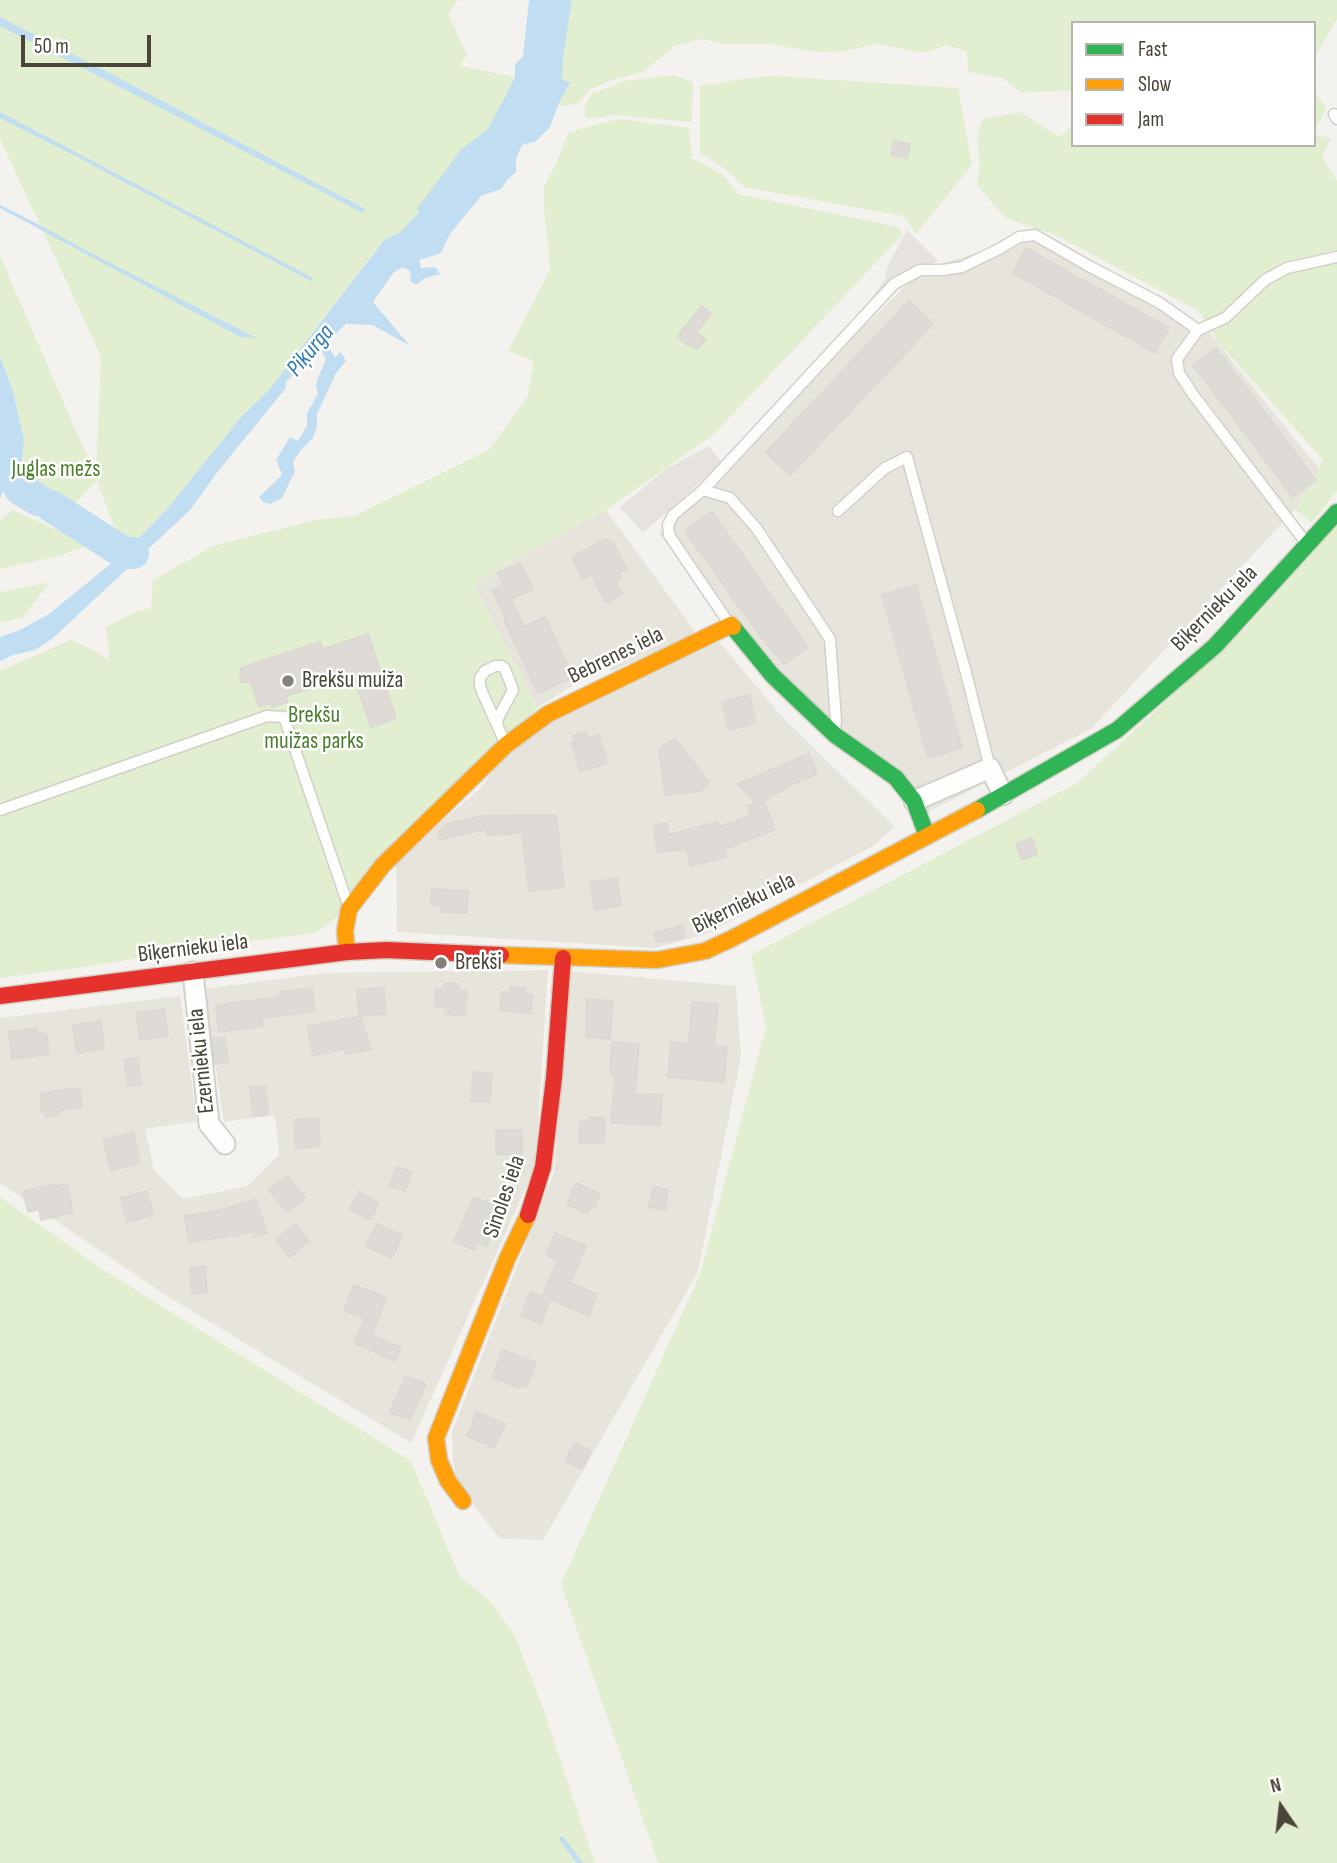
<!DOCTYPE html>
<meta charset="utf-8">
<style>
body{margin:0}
#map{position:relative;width:1337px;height:1863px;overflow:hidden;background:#f4f2ee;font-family:"Sofia Sans Condensed",sans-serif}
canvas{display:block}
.legend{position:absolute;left:1071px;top:21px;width:245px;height:126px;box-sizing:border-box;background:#fff;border:2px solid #b7b4b0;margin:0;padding:9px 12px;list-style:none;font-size:21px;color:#4b4439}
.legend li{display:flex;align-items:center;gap:14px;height:35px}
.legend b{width:35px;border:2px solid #b7b4b0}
.north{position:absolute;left:1246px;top:1772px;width:70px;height:70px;-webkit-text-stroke:5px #fff;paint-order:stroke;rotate:346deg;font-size:19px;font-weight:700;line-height:28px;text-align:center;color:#4b4439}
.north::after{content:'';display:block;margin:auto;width:24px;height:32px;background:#4b4439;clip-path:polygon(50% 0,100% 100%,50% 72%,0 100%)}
.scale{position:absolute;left:21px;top:35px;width:130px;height:32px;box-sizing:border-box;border:4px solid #4b4439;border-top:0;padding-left:9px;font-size:21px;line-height:24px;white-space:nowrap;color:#4b4439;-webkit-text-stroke:5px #fff;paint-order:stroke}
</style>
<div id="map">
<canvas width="1337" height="1863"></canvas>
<ul class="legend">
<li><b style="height:9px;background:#30b455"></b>Fast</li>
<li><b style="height:9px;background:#ff9f0a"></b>Slow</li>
<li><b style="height:9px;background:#e5322d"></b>Jam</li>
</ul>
<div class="north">N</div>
<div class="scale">50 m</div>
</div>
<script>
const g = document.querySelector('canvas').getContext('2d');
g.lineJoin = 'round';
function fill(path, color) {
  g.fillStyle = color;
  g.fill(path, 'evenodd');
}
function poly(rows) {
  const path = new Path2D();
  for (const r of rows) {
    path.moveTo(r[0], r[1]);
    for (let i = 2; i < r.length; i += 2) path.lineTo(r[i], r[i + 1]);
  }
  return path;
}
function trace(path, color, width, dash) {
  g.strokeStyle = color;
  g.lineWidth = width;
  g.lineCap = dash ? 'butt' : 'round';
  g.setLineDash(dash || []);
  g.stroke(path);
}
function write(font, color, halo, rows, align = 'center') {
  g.font = font + ' "Sofia Sans Condensed",sans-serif';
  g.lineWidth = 5;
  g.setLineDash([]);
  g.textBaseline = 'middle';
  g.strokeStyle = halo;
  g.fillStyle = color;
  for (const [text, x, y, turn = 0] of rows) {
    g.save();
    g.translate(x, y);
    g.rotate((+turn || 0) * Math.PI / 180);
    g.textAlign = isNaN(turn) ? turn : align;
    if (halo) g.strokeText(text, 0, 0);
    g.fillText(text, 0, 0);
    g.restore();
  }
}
fill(poly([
 [1037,235,1208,331,1329,481,1295,509,1091,729,926,813,773,672,659,533,691,494,923,269],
 [606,510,696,633,612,671,607,664,537,708,474,584,526,553],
 [719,642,784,719,895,827,873,846,706,934,655,948,397,932,396,865,443,820,482,787,501,758,549,724],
 [548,970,535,1167,411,1443,167,1296,0,1183,0,1018,180,996,197,1121,145,1129,154,1170,183,1199,248,1186,279,1155,275,1115,224,1122,204,989,324,973],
 [569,971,736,986,741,1057,698,1272,543,1540,499,1538,458,1485,453,1459,452,1432,554,1172]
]), '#e7e4dc');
fill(poly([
 [0,0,458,0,448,14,467,55,460,66,515,77,488,129,478,136,418,210,421,212,399,233,383,240,269,390,242,416,167,509,124,553,97,480,69,510,27,496,21,476,24,439,12,388,0,357,0,256,96,477,101,356,0,139],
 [572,0,1337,0,1337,19,1314,59,1314,23,1073,23,1073,90,1022,93,1003,78,968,72,967,51,946,45,925,53,878,44,843,51,817,52,768,44,725,44,701,39,674,46,643,72,609,81,589,90,579,103,567,106,558,105,570,84,562,79,563,57],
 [674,75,693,82,692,122,612,115,599,118,586,118,584,107,593,92,605,89,624,81],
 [773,76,958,88,972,165,916,234,904,216,744,187,727,170,700,153,700,86,742,79],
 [1314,90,1326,109,1314,132],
 [1021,112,1059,137,1073,125,1073,145,1314,145,1314,135,1331,138,1322,157,1337,181,1337,491,1311,523,1295,509,1323,460,1217,341,1199,311,1055,235,1004,217,977,185,980,164,977,135,983,119],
 [618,119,689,128,692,158,723,175,738,194,898,227,903,234,713,435,606,510,526,553,474,584,537,708,334,920,315,933,201,947,92,966,0,978,0,671,71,640,93,650,109,660,106,627,135,612,151,608,153,580,213,546,315,520,354,516,489,450,528,396,534,361,508,351,550,270,544,207,544,186,553,170,569,132],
 [12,510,91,545,55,557,0,569,0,521],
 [1337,524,1337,1863,658,1863,561,1584,700,1274,766,1027,751,955,1077,783,1244,630],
 [50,582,23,617,0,623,0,592],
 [0,1197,105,1271,411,1461,459,1575,493,1604,516,1638,544,1711,595,1863,0,1863]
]), '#e1eecf');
fill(poly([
 [907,230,938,261,919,267,867,318,861,313,885,279,887,267],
 [709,446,722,463,643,533,620,507,666,469]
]), '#e6e3df');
fill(poly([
 [529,0,572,0,563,57,562,79,570,83,558,105,550,127,536,141,522,145,516,159,516,172,507,180,501,189,481,196,450,234,441,253,419,260,421,268,435,267,440,274,425,278,416,285,410,281,411,272,405,268,401,268,393,273,373,302,410,346,373,325,346,324,326,343,335,357,341,352,346,361,336,373,317,414,317,427,313,438,300,451,293,462,295,471,282,498,270,504,263,502,259,497,282,475,276,460,290,437,298,441,307,426,307,413,318,394,316,385,318,378,326,359,320,348,286,382,285,389,219,470,190,510,52,639,35,650,13,655,0,661,0,637,20,630,49,614,124,553,167,509,242,416,269,390,384,240,399,233,420,212,417,209,461,150,488,129,515,77,515,65,523,56],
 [0,17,117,77,365,209,363,213,167,111,0,26],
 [0,112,313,278,311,281,66,151,0,118],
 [0,205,34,222,91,253,256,338,241,337,0,208],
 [0,357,12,388,24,439,21,476,24,484,20,489,14,492,8,488,2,493,0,498]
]), '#c0ddf1');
trace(poly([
 [562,1839,580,1863]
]), '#c0ddf1', 5);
trace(poly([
 [20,489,38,500],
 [51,506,124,553,133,553]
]), '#c0ddf1', 32);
const building = poly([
 [894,141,910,144,907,158,891,155,894,141],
 [1026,248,1169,328,1155,353,1013,273,1026,248],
 [909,301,933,324,790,475,766,452,909,301],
 [702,306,711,313,697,332,706,339,697,349,689,343,688,345,677,337,702,306],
 [1216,348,1316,480,1293,497,1193,365,1216,348],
 [712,512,808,647,784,664,755,629,685,531,712,512],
 [606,539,611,540,627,569,619,573,622,578,615,580,623,594,606,603,591,574,583,579,572,557,606,539],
 [520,563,533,589,511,599,524,627,545,617,573,677,538,693,504,620,506,619,492,590,503,585,498,573,520,563],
 [916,585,962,748,928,758,882,595,916,585],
 [368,634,396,718,371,727,354,677,332,681,286,696,287,702,272,707,271,703,259,707,251,682,240,682,241,668,320,642,323,649,368,634],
 [749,695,756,723,729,730,722,702,749,695],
 [586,732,588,738,599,735,607,763,580,771,572,743,575,742,573,736,586,732],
 [674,738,709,782,700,791,665,795,659,750,674,738],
 [809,754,817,774,789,786,764,801,775,830,724,849,726,857,691,866,686,849,657,852,654,825,667,823,668,835,717,822,718,828,751,815,747,806,757,802,738,784,809,754],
 [556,815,564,887,529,891,522,833,487,835,487,829,440,839,439,832,448,824,482,816,556,815],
 [1032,838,1037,854,1022,860,1016,844,1032,838],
 [617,878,621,905,595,910,590,883,617,878],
 [432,889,468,891,467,913,441,912,442,905,431,905,432,889],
 [682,925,685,938,657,942,654,933,682,925],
 [445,983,459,984,458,990,467,991,464,1016,445,1014,446,1007,435,1006,436,988,444,989,445,983],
 [510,987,525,988,524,994,532,995,531,1013,500,1010,502,992,510,993,510,987],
 [312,988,315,1011,262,1018,263,1026,219,1032,216,1005,280,997,280,992,312,988],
 [384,988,385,1014,359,1016,357,990,384,988],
 [587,999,613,1001,610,1039,586,1037,587,999],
 [692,1002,718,1004,714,1046,727,1047,724,1082,668,1077,671,1042,689,1044,692,1002],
 [164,1009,168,1036,140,1040,136,1013,164,1009],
 [360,1017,372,1049,345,1054,345,1049,313,1055,307,1026,360,1017],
 [101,1021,104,1048,77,1053,73,1025,101,1021],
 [36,1028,37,1034,46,1033,49,1054,12,1059,9,1032,36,1028],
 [225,1038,228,1062,215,1064,212,1039,225,1038],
 [612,1042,639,1044,635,1094,662,1095,660,1125,611,1123,615,1074,610,1074,612,1042],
 [138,1058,141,1084,128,1086,124,1060,138,1058],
 [473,1072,492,1073,490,1102,471,1101,473,1072],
 [265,1086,268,1115,253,1116,250,1087,265,1086],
 [80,1088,82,1107,59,1110,59,1115,45,1117,44,1112,42,1112,40,1093,80,1088],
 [318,1118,320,1146,296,1148,294,1120,318,1118],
 [589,1118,605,1118,604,1143,579,1143,580,1120,588,1121,589,1118],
 [496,1130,522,1130,522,1154,496,1154,496,1130],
 [133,1132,140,1163,111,1171,103,1140,133,1132],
 [396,1167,412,1172,405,1191,390,1186,396,1167],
 [287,1176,305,1198,287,1212,269,1190,287,1176],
 [576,1183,600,1194,594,1208,590,1207,587,1213,567,1204,576,1183],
 [67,1184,73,1212,41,1220,39,1209,28,1212,23,1191,55,1185,56,1187,67,1184],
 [653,1187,668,1190,665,1210,649,1207,653,1187],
 [147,1191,153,1215,127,1222,121,1198,147,1191],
 [359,1192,379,1203,370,1220,350,1209,359,1192],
 [474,1197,503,1209,486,1247,478,1243,474,1250,454,1241,474,1197],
 [256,1199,267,1233,254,1237,252,1231,234,1237,234,1235,189,1242,185,1216,221,1210,256,1199],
 [295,1224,309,1241,290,1257,276,1240,295,1224],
 [376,1224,402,1235,392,1258,366,1246,376,1224],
 [555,1233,586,1246,570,1283,597,1294,589,1316,550,1299,541,1324,521,1316,530,1292,542,1296,558,1260,546,1255,555,1233],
 [205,1266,207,1292,192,1294,190,1268,205,1266],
 [354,1285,386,1297,372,1335,401,1348,395,1361,354,1343,365,1318,344,1311,354,1285],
 [503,1350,536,1363,526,1387,520,1385,519,1388,492,1377,503,1350],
 [406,1376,426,1384,410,1420,390,1412,406,1376],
 [477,1412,505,1424,494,1448,467,1436,477,1412],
 [574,1443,591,1451,582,1469,565,1461,574,1443]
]);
fill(building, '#dedbd6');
trace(building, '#dcd9d4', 2);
const lane = poly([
 [1334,114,1337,119],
 [703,490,894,284,920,270,943,270,962,267,999,249,1019,237,1035,235,1087,265,1160,303,1198,330],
 [838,511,885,468,907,457,966,673,990,768],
 [1306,543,1192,393,1179,373,1177,359,1198,330,1225,318,1265,280,1287,268,1337,257],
 [730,625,669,535,668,525,673,515,703,490,730,498,757,529,830,639,836,720,835,730],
 [498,727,497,720,513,690,505,669,502,666,495,666,485,671,480,678,480,686,483,694,506,745],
 [0,810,267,716,284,717,348,905]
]);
const street = poly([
 [914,801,990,768,1003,795],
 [193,972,209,1124,225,1144]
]);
const fast = poly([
 [733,627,772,675,835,735,896,778,914,801,927,836],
 [977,810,1117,730,1215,646,1337,512]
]);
const slow = poly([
 [347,952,345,931,349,909,383,865,506,745,548,714,731,625,733,627],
 [501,955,657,960,705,951,731,939,977,810],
 [463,1501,448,1481,439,1460,436,1438,507,1259,528,1215]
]);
const jam = poly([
 [0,996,347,952,386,950,501,955],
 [528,1215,543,1167,554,1078,563,958]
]);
trace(lane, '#d2d0cb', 13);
trace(street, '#d2d0cb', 23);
trace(fast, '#d3cfc5', 19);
trace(slow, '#d3cfc5', 19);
trace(jam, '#d3cfc5', 19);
trace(lane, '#fdfdfc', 10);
trace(street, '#fdfdfc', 19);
trace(fast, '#30b455', 16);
trace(slow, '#ff9f0a', 16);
trace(jam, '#e5322d', 16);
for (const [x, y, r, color] of [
 [288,681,7,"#868178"],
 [441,963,7,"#868178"]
]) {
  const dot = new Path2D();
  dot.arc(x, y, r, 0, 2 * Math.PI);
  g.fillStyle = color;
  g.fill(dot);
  trace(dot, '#fff', 2.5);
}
write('23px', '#4a7f2a', '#fff', [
 ["Juglas mežs",56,470],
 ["Brekšu",314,716],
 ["muižas parks",314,742]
]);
write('23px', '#4b4439', '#fff', [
 ["Biķernieku iela",1215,609,-45],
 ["Bebrenes iela",616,656,-26],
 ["Biķernieku iela",744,904,-26],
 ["Biķernieku iela",193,949,-7],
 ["Ezernieku iela",202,1061,-96],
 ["Sinoles iela",505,1197,-71]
]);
write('23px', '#4b4439', '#fff', [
 ["Brekšu muiža",302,681],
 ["Brekši",455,963]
], 'left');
write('italic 24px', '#2e7ab2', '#fff', [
 ["Piķurga",311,351,-50]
]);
</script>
